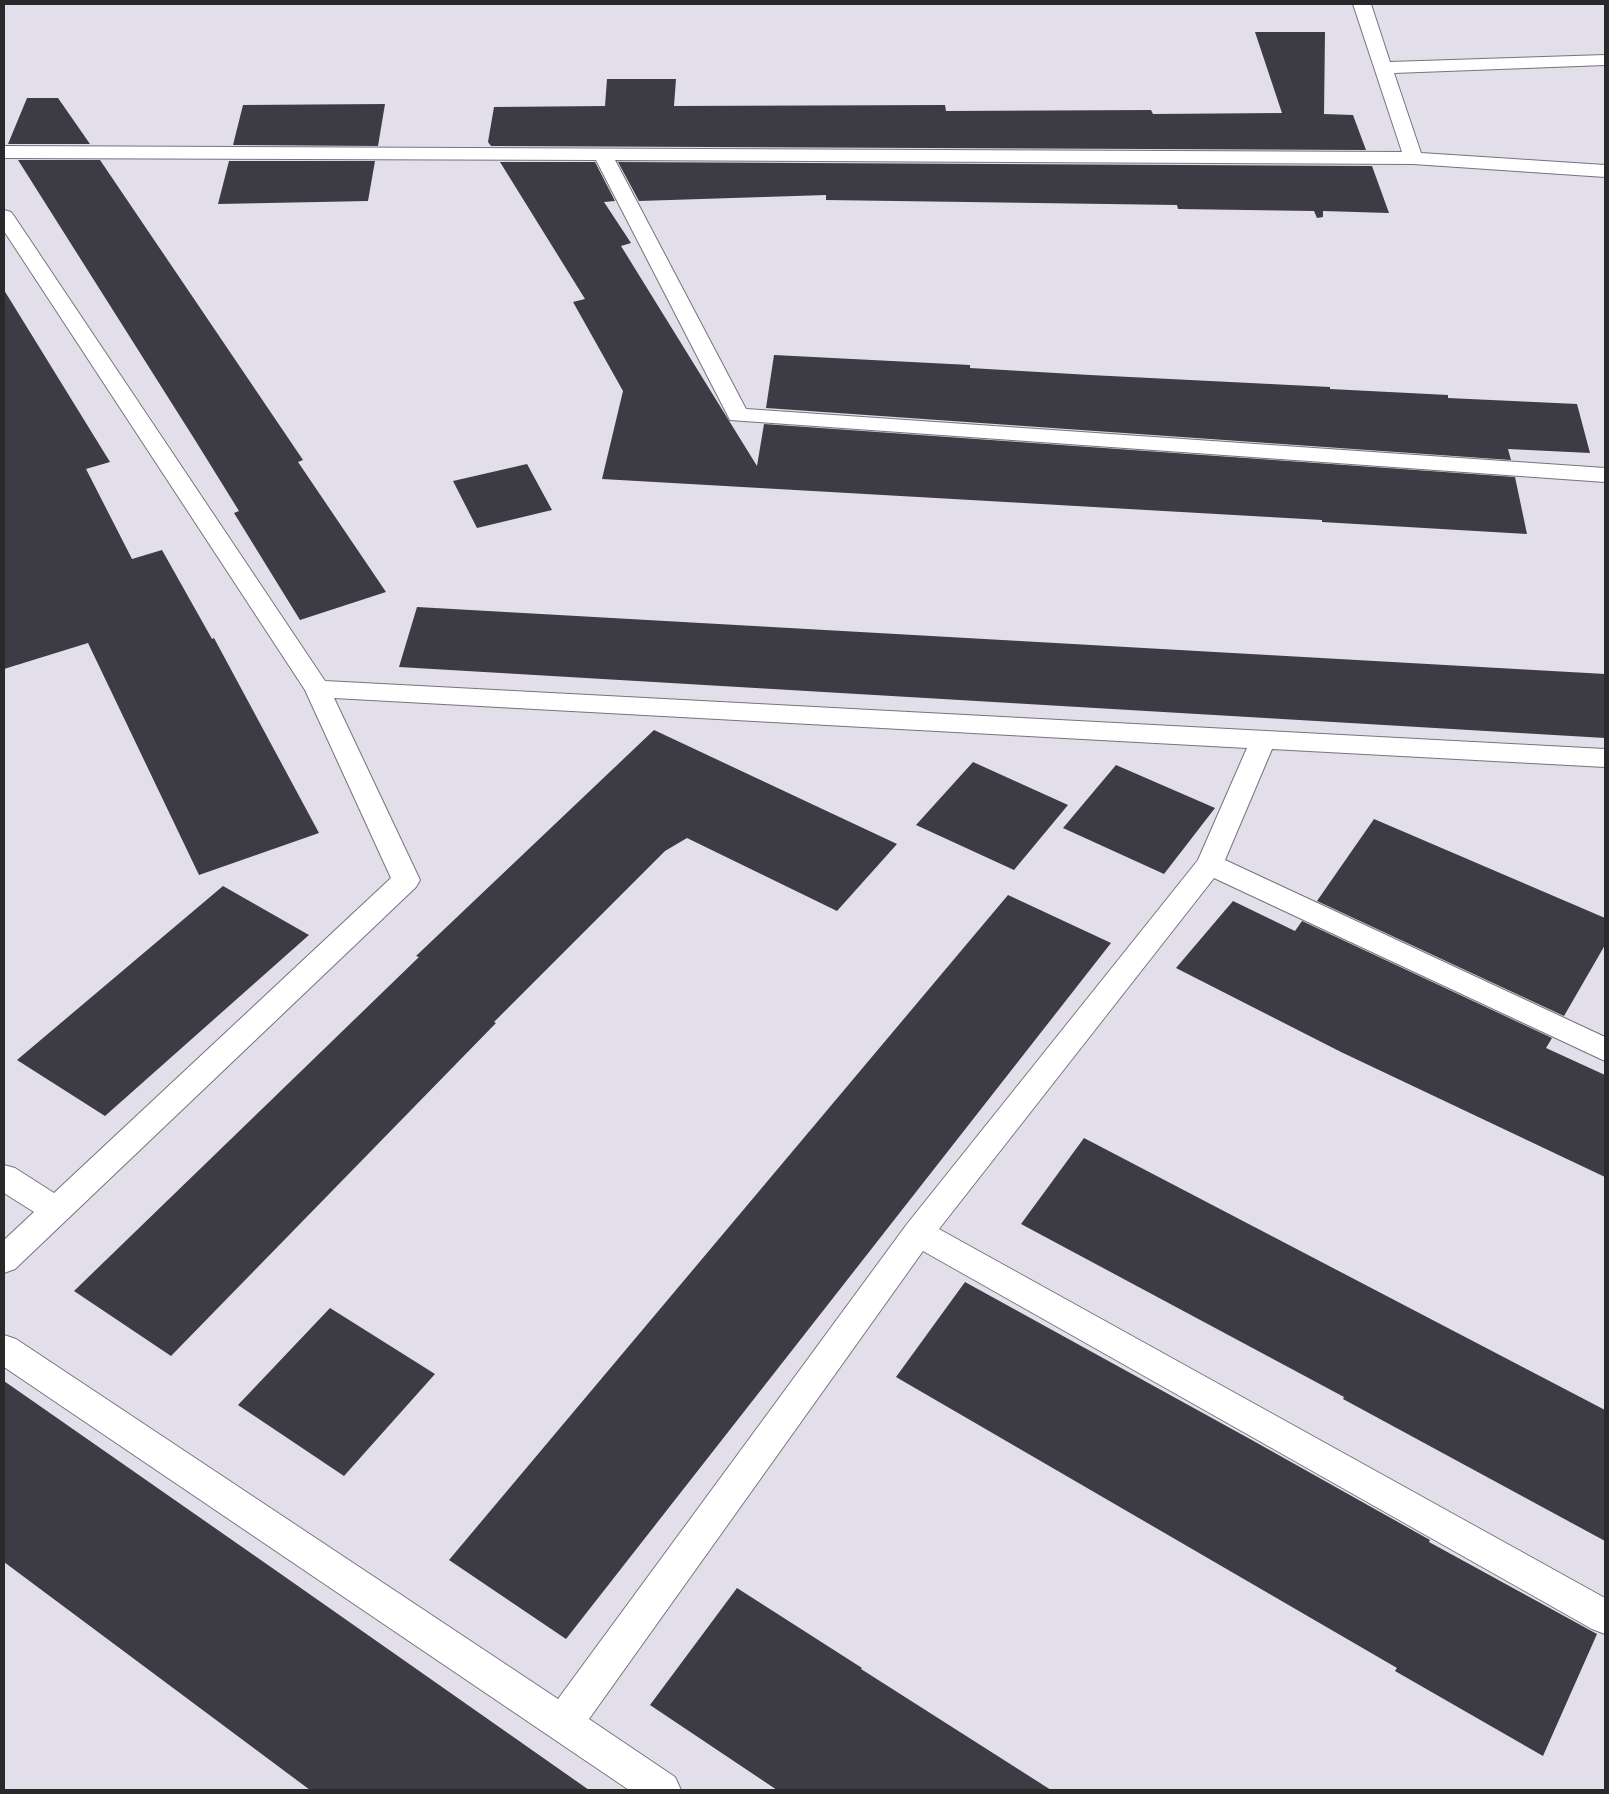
<!DOCTYPE html>
<style>
body{margin:0}
#map{position:relative;width:1609px;height:1794px;overflow:hidden;background:#e2dfea;font-family:"Space Grotesk",sans-serif}
canvas{display:block}
.frame{position:absolute;inset:0;border:5px solid #29282b;pointer-events:none}
</style>
<div id="map">
<canvas width="1609" height="1794"></canvas>
<div class="frame"></div>
</div>
<script>
const g = document.querySelector('canvas').getContext('2d');
g.lineJoin = 'round';
function fill(path, color) {
  g.fillStyle = color;
  g.fill(path, 'evenodd');
}
function poly(rows) {
  const path = new Path2D();
  for (const r of rows) {
    path.moveTo(r[0], r[1]);
    for (let i = 2; i < r.length; i += 2) path.lineTo(r[i], r[i + 1]);
  }
  return path;
}
function trace(path, color, width, dash) {
  g.strokeStyle = color;
  g.lineWidth = width;
  g.lineCap = dash ? 'butt' : 'round';
  g.setLineDash(dash || []);
  g.stroke(path);
}
fill(poly([
 [1255,32,1325,32,1324,114,1353,115,1366,150,491,146,488,142,494,107,605,106,607,79,676,79,674,106,945,105,946,111,1151,110,1153,114,1282,113],
 [27,98,58,98,90,144,8,144],
 [385,104,378,146,233,145,243,105],
 [18,160,100,160,303,460,298,462,386,592,300,620,234,513,239,511,195,440],
 [229,161,375,161,368,201,218,204],
 [500,162,595,162,615,201,604,202,631,243,621,246,757,466,764,424,1515,477,1527,534,1322,522,1322,520,602,479,623,391,573,302,585,299],
 [618,162,1372,166,1389,213,1323,211,1323,217,1317,218,1314,211,1178,209,1177,205,826,200,826,195,639,201],
 [4,290,110,462,86,469,132,559,162,550,212,639,214,638,319,833,199,875,88,643,4,669],
 [774,355,970,365,970,368,1090,375,1330,387,1330,389,1448,395,1448,398,1577,404,1590,453,1508,449,1511,460,766,408],
 [527,464,552,510,477,528,453,481],
 [417,607,1605,674,1605,738,399,667],
 [654,730,897,844,837,911,687,838,665,851,494,1022,496,1023,171,1356,74,1291,419,957,416,956],
 [973,762,1068,805,1014,870,916,825],
 [1116,765,1215,808,1164,874,1063,828],
 [1374,819,1605,918,1605,945,1564,1016,1317,901],
 [223,886,309,935,105,1116,17,1060],
 [1008,895,1111,943,566,1639,449,1560],
 [1233,901,1295,931,1302,921,1552,1038,1546,1048,1605,1075,1605,1177,1341,1052,1176,968],
 [1084,1138,1605,1410,1605,1541,1343,1399,1344,1397,1021,1224],
 [965,1282,1250,1439,1430,1540,1429,1542,1597,1634,1543,1756,1395,1671,1397,1668,896,1377],
 [330,1308,435,1374,344,1476,238,1405],
 [4,1381,278,1572,589,1790,310,1790,4,1562],
 [737,1588,862,1668,861,1669,1051,1790,777,1790,650,1705]
]), '#3d3b43');
const minor = poly([
 [1353,4,1371,4,1390,62,1605,55,1605,65,1394,73,1421,153,1605,165,1605,177,1413,164,615,160,746,409,1605,468,1605,482,730,420,596,160,4,158,4,146,1402,152,1353,4],
 [4,210,11,212,14,216,325,681,1605,749,1605,767,1272,749,1225,860,1605,1037,1605,1061,1214,878,939,1229,1605,1598,1605,1634,1592,1629,923,1251,589,1719,675,1777,681,1790,629,1790,4,1367,4,1335,16,1339,558,1699,907,1224,1198,860,1247,748,334,698,420,880,416,887,15,1269,4,1273,4,1240,34,1212,4,1193,4,1165,15,1168,54,1193,391,878,305,690,4,231,4,210]
]);
trace(minor, '#76737d', 2);
fill(minor, '#fff');
</script>
